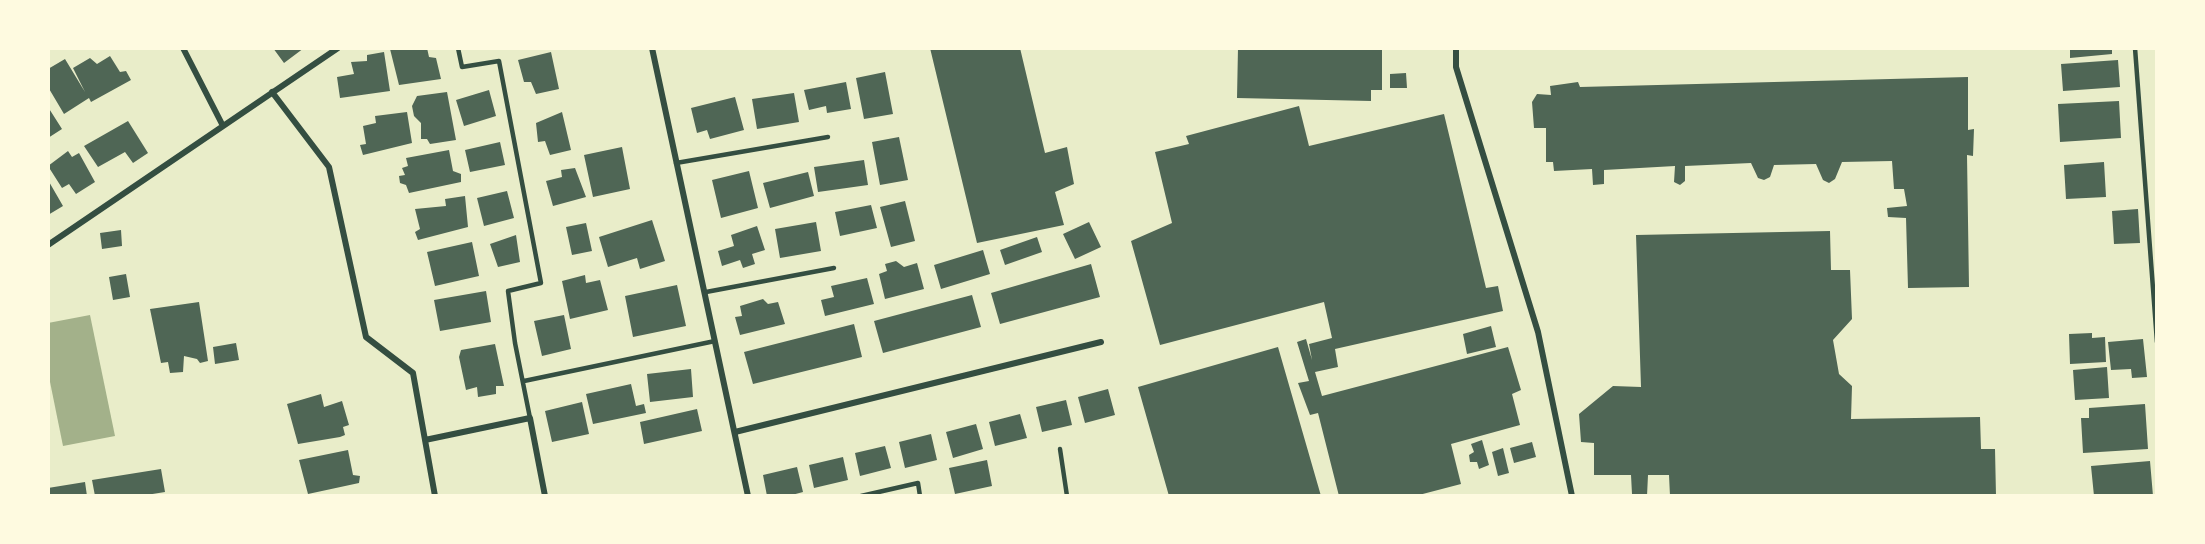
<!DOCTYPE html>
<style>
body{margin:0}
#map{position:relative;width:2205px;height:544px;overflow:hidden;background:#e9edc9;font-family:"Source Serif 4",serif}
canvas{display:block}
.frame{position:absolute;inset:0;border:50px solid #fefae0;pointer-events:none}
</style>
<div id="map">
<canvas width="2205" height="544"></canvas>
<div class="frame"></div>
</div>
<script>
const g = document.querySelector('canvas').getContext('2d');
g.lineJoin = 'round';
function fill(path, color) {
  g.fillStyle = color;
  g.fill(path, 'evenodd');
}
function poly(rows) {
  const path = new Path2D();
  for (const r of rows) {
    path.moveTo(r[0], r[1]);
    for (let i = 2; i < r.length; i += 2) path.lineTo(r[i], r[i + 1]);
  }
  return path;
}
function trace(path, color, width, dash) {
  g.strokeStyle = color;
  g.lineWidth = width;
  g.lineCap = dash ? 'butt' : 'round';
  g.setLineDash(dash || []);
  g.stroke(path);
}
fill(poly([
 [90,315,115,436,63,446,48,372,48,323]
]), '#a3b18a');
fill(poly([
 [273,48,304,48,284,63],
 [427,48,429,57,436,58,441,79,399,85,390,49],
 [930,48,1020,48,1045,153,1067,147,1074,184,1055,192,1064,225,977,243],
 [1238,48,1382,48,1382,90,1371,90,1371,101,1237,98],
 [2070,48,2112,48,2112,54,2070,58],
 [384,52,390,91,340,98,337,77,354,74,351,62,367,61,367,55],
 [551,52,559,89,536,94,531,82,524,82,518,60],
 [110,56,120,72,126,71,131,80,91,102,89,98,64,114,48,87,48,69,65,59,85,92,73,68,90,58,97,64],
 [2118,60,2120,87,2063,91,2061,64],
 [885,72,893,114,864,119,856,78],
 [1406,73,1407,88,1390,88,1390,74],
 [1968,77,1968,130,1974,129,1973,156,1967,155,1969,287,1908,288,1906,218,1888,217,1887,208,1907,206,1904,189,1894,189,1892,161,1842,162,1835,179,1829,183,1823,180,1816,164,1774,165,1770,177,1764,180,1758,178,1751,163,1685,166,1685,181,1680,185,1674,182,1675,166,1604,170,1604,184,1593,185,1592,169,1554,171,1553,162,1546,162,1546,128,1534,128,1532,102,1537,94,1551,95,1550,86,1578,82,1580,87],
 [846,82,851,109,827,113,826,106,809,110,804,90],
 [489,90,496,116,464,126,456,100],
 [447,92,456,140,430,144,427,139,421,139,421,123,414,116,412,106,417,96],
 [794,93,799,122,757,129,752,99],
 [735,97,744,130,710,139,707,130,697,133,691,108],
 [2119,101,2121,138,2060,142,2058,104],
 [1299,106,1309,146,1444,114,1486,288,1498,286,1503,311,1335,349,1338,367,1315,372,1322,396,1508,347,1521,390,1512,394,1520,425,1451,444,1461,484,1415,496,1339,496,1318,413,1310,415,1298,383,1309,381,1297,342,1306,339,1312,360,1309,344,1332,338,1324,302,1160,345,1131,241,1172,223,1155,152,1189,144,1186,136],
 [48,107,62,129,48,138],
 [407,112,412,143,363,155,360,145,366,144,363,126,376,123,375,116],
 [562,112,571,150,550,155,545,141,538,142,536,123],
 [128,121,148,153,133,163,125,152,98,167,84,146],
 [899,137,908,180,880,185,872,142],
 [500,142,505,165,470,172,465,150],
 [622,147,630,189,593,197,584,155],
 [449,150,453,171,461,174,461,182,409,193,406,185,400,183,399,176,405,175,402,168,408,166,406,158],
 [68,151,72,157,79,153,95,182,76,194,69,184,62,188,48,166],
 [864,160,868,185,818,192,814,167],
 [2104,162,2106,197,2066,199,2064,165],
 [575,168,586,197,553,206,546,181,562,177,561,170],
 [749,171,758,208,721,218,712,180],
 [808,172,814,196,770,208,763,183],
 [48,180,63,206,48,215],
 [507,191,514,218,484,226,477,198],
 [465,196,468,227,418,240,415,232,420,229,415,209,446,206,445,199],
 [905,201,915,241,891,247,880,207],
 [871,205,877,228,840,236,835,212],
 [2138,209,2140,243,2114,244,2112,211],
 [652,220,665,261,640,269,637,258,608,267,599,237],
 [816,222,821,251,780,258,775,229],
 [1089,222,1101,247,1075,259,1063,234],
 [586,223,592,251,572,255,566,227],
 [757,226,765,250,752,254,755,264,743,268,740,260,722,266,718,251,734,246,731,235],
 [121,230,122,246,102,249,100,233],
 [1830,231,1831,270,1850,270,1852,319,1833,340,1839,374,1852,386,1851,419,1980,417,1981,449,1995,449,1996,496,1670,496,1669,475,1648,475,1647,496,1634,496,1632,494,1631,475,1594,475,1594,443,1581,442,1579,414,1613,386,1641,387,1636,235],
 [516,235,520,262,498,267,490,244],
 [1037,237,1042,252,1005,265,1000,250],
 [472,242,479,276,435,286,427,252],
 [983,250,990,274,941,289,934,265],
 [896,261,904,267,917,263,924,289,885,299,879,274,887,271,885,264],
 [1091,264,1100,297,1000,324,991,293],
 [126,274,130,297,113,300,109,277],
 [585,275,586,283,600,280,608,310,570,319,562,281],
 [867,278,874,304,825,316,821,300,834,297,831,286],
 [677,285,686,326,633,337,625,296],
 [486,291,491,322,440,331,434,300],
 [972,295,981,327,883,353,874,321],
 [763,299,768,304,778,302,785,324,740,335,735,317,742,316,740,306],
 [199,302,208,361,200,363,197,359,184,356,183,372,170,373,168,362,161,363,150,309],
 [564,315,571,349,542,356,534,321],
 [854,324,862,357,753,384,744,352],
 [1491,326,1496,347,1467,354,1463,334],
 [2092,333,2092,338,2105,337,2106,362,2070,364,2069,334],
 [2143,339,2147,377,2132,378,2131,369,2111,370,2108,342],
 [236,343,239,360,215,364,213,347],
 [495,344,504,386,496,386,496,394,478,397,477,387,466,390,459,357,461,350],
 [1278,347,1321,496,1169,496,1138,387],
 [2107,367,2109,398,2075,400,2073,370],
 [691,369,693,397,650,402,647,374],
 [631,384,636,406,644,404,646,413,593,424,586,394],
 [1108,389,1115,415,1085,423,1078,397],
 [321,394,324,407,342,401,349,425,343,427,345,435,340,437,298,444,287,404],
 [1066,400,1072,425,1042,432,1036,407],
 [582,402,589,434,552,442,545,411],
 [2145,404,2148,449,2083,453,2081,418,2089,418,2089,408],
 [697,409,702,431,644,444,640,422],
 [1020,414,1027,438,995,446,989,422],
 [976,424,983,449,953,458,946,432],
 [931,434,937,460,905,468,899,442],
 [1482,440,1489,465,1479,469,1477,462,1470,462,1469,455,1474,452,1471,444],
 [1532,442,1536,457,1514,463,1510,448],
 [885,446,891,468,860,476,855,453],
 [1503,448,1509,473,1498,476,1492,452],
 [348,450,353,475,360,476,359,483,308,494,299,460],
 [843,457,848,480,814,488,809,465],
 [987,460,992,486,955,494,949,468],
 [2150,461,2153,496,2094,496,2091,466],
 [797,467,803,492,788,496,767,496,763,475],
 [161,469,165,492,140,496,95,496,92,480],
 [85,482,87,496,49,496,48,488]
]), '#4f6655');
trace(poly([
 [458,48,462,67,499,61,541,283,508,291,515,343,530,418],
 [2135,48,2157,342],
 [676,163,828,137],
 [706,292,834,268],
 [524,381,715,341],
 [1060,449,1067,496],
 [861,496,918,483,920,496]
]), '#344e41', 4.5);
trace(poly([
 [183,48,223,126],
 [652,48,748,496],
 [1456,48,1456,67,1538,332,1572,496],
 [272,92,329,167,366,337,413,373,425,440,530,418,545,496],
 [48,245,338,48],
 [735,432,1101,342],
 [425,440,435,496]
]), '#344e41', 6);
</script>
